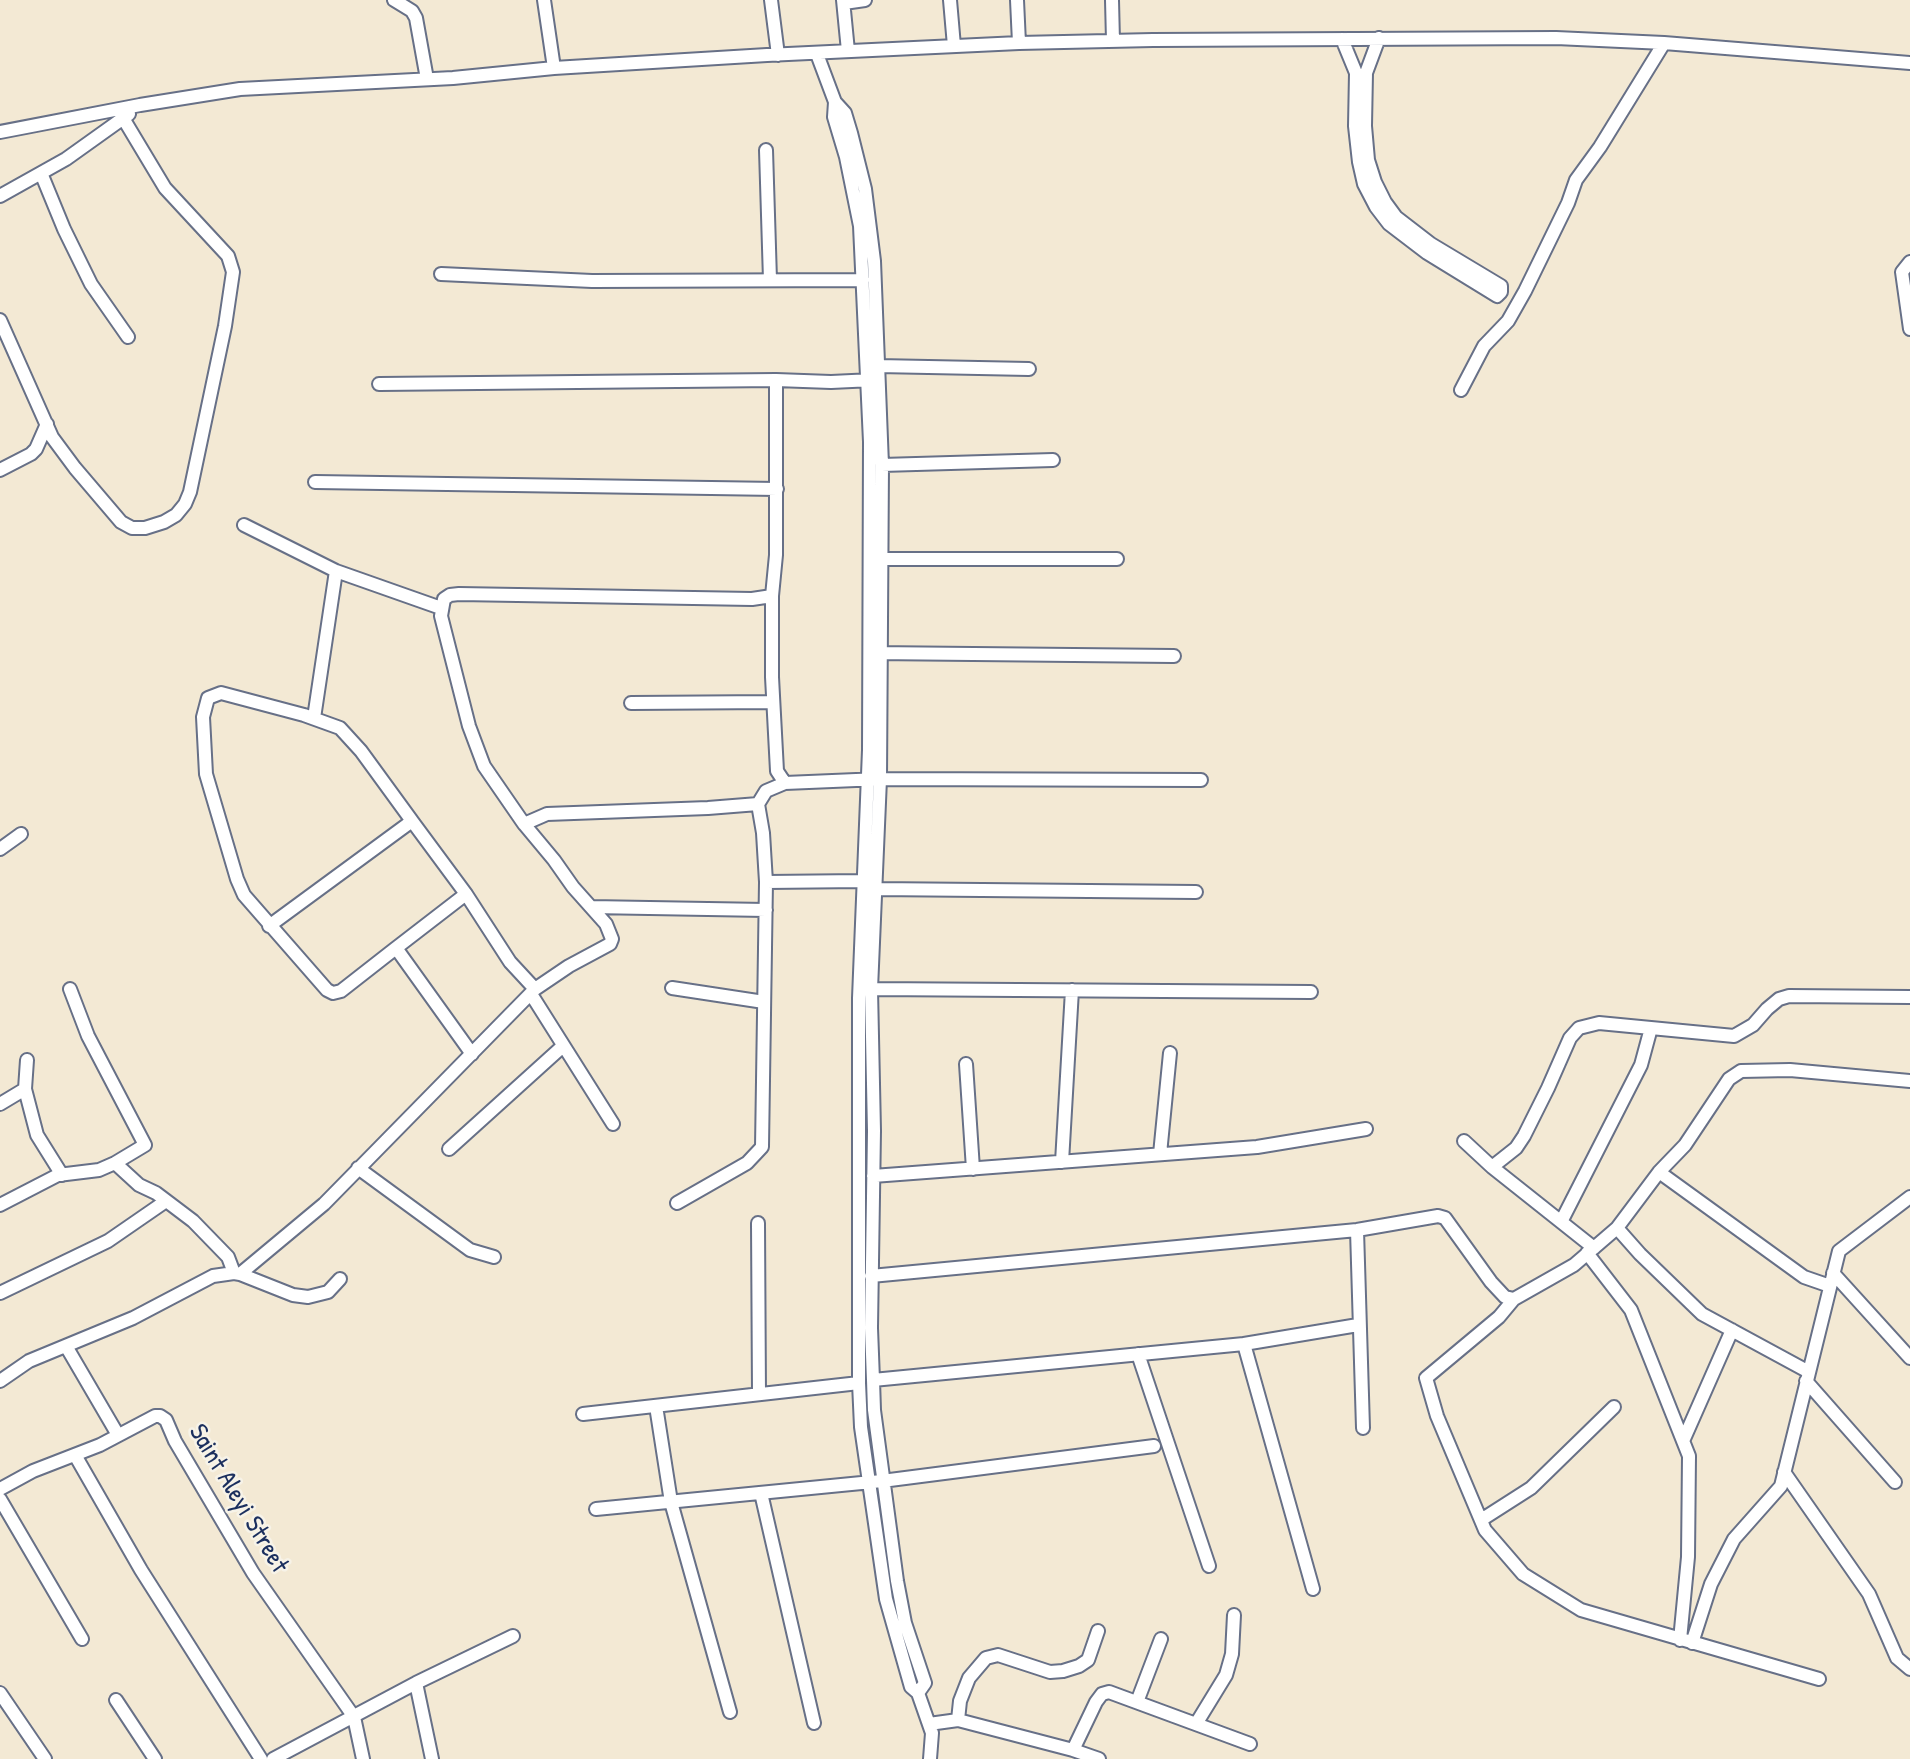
<!DOCTYPE html>
<style>
body{margin:0}
canvas{display:block;background:#f3e9d4}
</style>
<canvas width="1910" height="1759"></canvas>
<script>
const g = document.querySelector('canvas').getContext('2d');
g.lineJoin = 'round';
function poly(rows) {
  const path = new Path2D();
  for (const r of rows) {
    path.moveTo(r[0], r[1]);
    for (let i = 2; i < r.length; i += 2) path.lineTo(r[i], r[i + 1]);
  }
  return path;
}
function trace(path, color, width, dash) {
  g.strokeStyle = color;
  g.lineWidth = width;
  g.lineCap = dash ? 'butt' : 'round';
  g.setLineDash(dash || []);
  g.stroke(path);
}
function write(font, color, halo, rows, align = 'center') {
  g.font = font + ' "Patrick Hand",sans-serif';
  g.lineWidth = 5;
  g.setLineDash([]);
  g.textBaseline = 'middle';
  g.strokeStyle = halo;
  g.fillStyle = color;
  for (const [text, x, y, turn = 0] of rows) {
    g.save();
    g.translate(x, y);
    g.rotate((+turn || 0) * Math.PI / 180);
    g.textAlign = isNaN(turn) ? turn : align;
    if (halo) g.strokeText(text, 0, 0);
    g.fillText(text, 0, 0);
    g.restore();
  }
}
const minor = poly([
 [394,0,412,11,416,18,427,79],
 [544,0,554,68],
 [771,0,778,55],
 [843,0,848,51],
 [950,0,954,46],
 [1017,0,1019,43],
 [1112,0,1113,41],
 [844,3,865,0],
 [1342,39,1356,73,1355,126,1359,162,1364,184,1376,207,1389,224,1427,253,1497,296,1501,292,1501,286,1431,244,1396,217,1385,202,1375,182,1368,160,1365,126,1366,73,1379,38],
 [817,54,835,102,845,113,851,133,865,189,874,261,882,465,880,779,871,989,874,1131,871,1328,873,1380,874,1410,897,1581,905,1623,925,1683,918,1693],
 [835,102,834,117,846,157,860,226,870,442,869,750,859,998,859,1383,861,1427,886,1599,911,1687,918,1693,932,1733,930,1759],
 [0,132,140,105,240,89,453,78,554,68,767,55,1019,43,1153,40,1556,38,1664,43,1910,63],
 [766,150,770,280],
 [41,173,64,229,91,284,128,337],
 [0,196,66,159,129,114],
 [1910,262,1902,272,1910,329],
 [441,274,592,281,863,280],
 [0,320,52,437,75,468,121,522,132,528,145,528,164,522,176,515,185,504,190,492,225,326,233,272,228,256,165,188,123,118],
 [878,366,1029,369],
 [379,384,776,380],
 [1461,390,1484,346,1508,321,1525,291,1568,203,1576,180,1600,147,1664,43],
 [882,465,1053,460],
 [0,470,31,454,36,449,47,424],
 [315,482,777,489],
 [244,525,336,571,441,608],
 [872,559,1117,559],
 [772,596,772,677,777,771,785,783],
 [873,653,1174,656],
 [631,703,773,702],
 [314,718,336,571],
 [758,804,763,833,766,882,863,881],
 [524,824,547,814,708,808,758,804,766,791,785,783,880,779,1201,780],
 [0,849,21,834],
 [875,889,1196,892],
 [591,907,766,910],
 [269,926,412,821,466,894],
 [396,948,341,991,333,993,327,990,244,895,237,879,206,774,203,717,208,698,221,693,304,715,340,728,361,751,412,821],
 [672,988,764,1002],
 [871,989,1311,992],
 [531,994,613,1124],
 [472,1054,396,948,466,894,510,962,535,989],
 [27,1060,25,1089,37,1135,62,1175],
 [966,1064,973,1169],
 [0,1104,25,1089],
 [1464,1141,1492,1167,1594,1248],
 [449,1149,563,1046],
 [1160,1154,1170,1053],
 [1062,1162,1072,990],
 [115,1163,139,1185,156,1193,193,1221,228,1257,234,1273],
 [1492,1167,1516,1148,1524,1136,1548,1088,1570,1038,1579,1028,1599,1023,1734,1036,1753,1025,1767,1009,1779,999,1789,996,1910,997],
 [358,1168,470,1250,494,1257],
 [1659,1172,1804,1277,1830,1286],
 [873,1176,1257,1147,1366,1129],
 [677,1203,747,1163,762,1147,766,882],
 [0,1205,58,1175,99,1170,115,1163,145,1145,88,1036,70,989],
 [1562,1220,1641,1065,1651,1028],
 [758,1223,759,1394],
 [1617,1228,1640,1254,1702,1314,1809,1372],
 [1357,1230,1363,1428],
 [1587,1253,1631,1310,1689,1456,1688,1557,1680,1640],
 [1833,1273,1910,1358],
 [240,1274,324,1204,535,989,569,966,610,944,612,939,606,924,573,887,554,860,524,824,484,766,469,726,441,616,444,599,450,595,459,594,752,599,772,596,776,555,776,380,831,382,873,380],
 [871,1276,1357,1230,1438,1216,1445,1218,1491,1282,1505,1297,1514,1299,1574,1265,1617,1228,1659,1172,1685,1145,1729,1079,1741,1071,1790,1070,1910,1081],
 [0,1293,108,1241,166,1201],
 [1514,1299,1499,1317,1426,1378,1437,1416,1485,1530,1523,1574,1581,1610,1819,1679],
 [1244,1344,1358,1325],
 [66,1346,118,1435],
 [1138,1354,1209,1566],
 [873,1380,1244,1344,1313,1589],
 [0,1381,29,1361,133,1318,213,1276,234,1273,240,1274,293,1295,308,1297,328,1292,340,1279],
 [1806,1381,1895,1482],
 [656,1406,671,1502,730,1712],
 [583,1414,859,1383],
 [1683,1441,1732,1330],
 [75,1455,141,1570,261,1759],
 [1784,1472,1869,1594,1897,1658,1910,1669],
 [0,1489,33,1471,100,1445,155,1416,160,1416,166,1420,175,1441,253,1573,354,1717,363,1759],
 [761,1493,814,1723],
 [0,1499,82,1639],
 [596,1509,882,1481,1154,1446],
 [1481,1520,1531,1488,1614,1407],
 [1692,1643,1711,1584,1734,1539,1781,1486,1839,1251,1910,1197],
 [416,1683,432,1759],
 [0,1693,45,1759],
 [116,1700,155,1759],
 [1137,1702,1161,1639],
 [958,1720,960,1701,969,1678,986,1658,998,1655,1050,1672,1063,1671,1079,1666,1088,1660,1098,1631],
 [929,1724,958,1720,1073,1750,1099,1759],
 [1196,1724,1226,1675,1232,1654,1234,1615],
 [1073,1750,1096,1702,1102,1694,1109,1692,1250,1744],
 [273,1759,416,1683,513,1636]
]);
trace(minor, '#677087', 16);
trace(minor, '#fff', 12);
write('26px', '#1b2f5e', '#f7f3e8', [
 ["Saint Aleyi Street",238,1499,59]
]);
</script>
